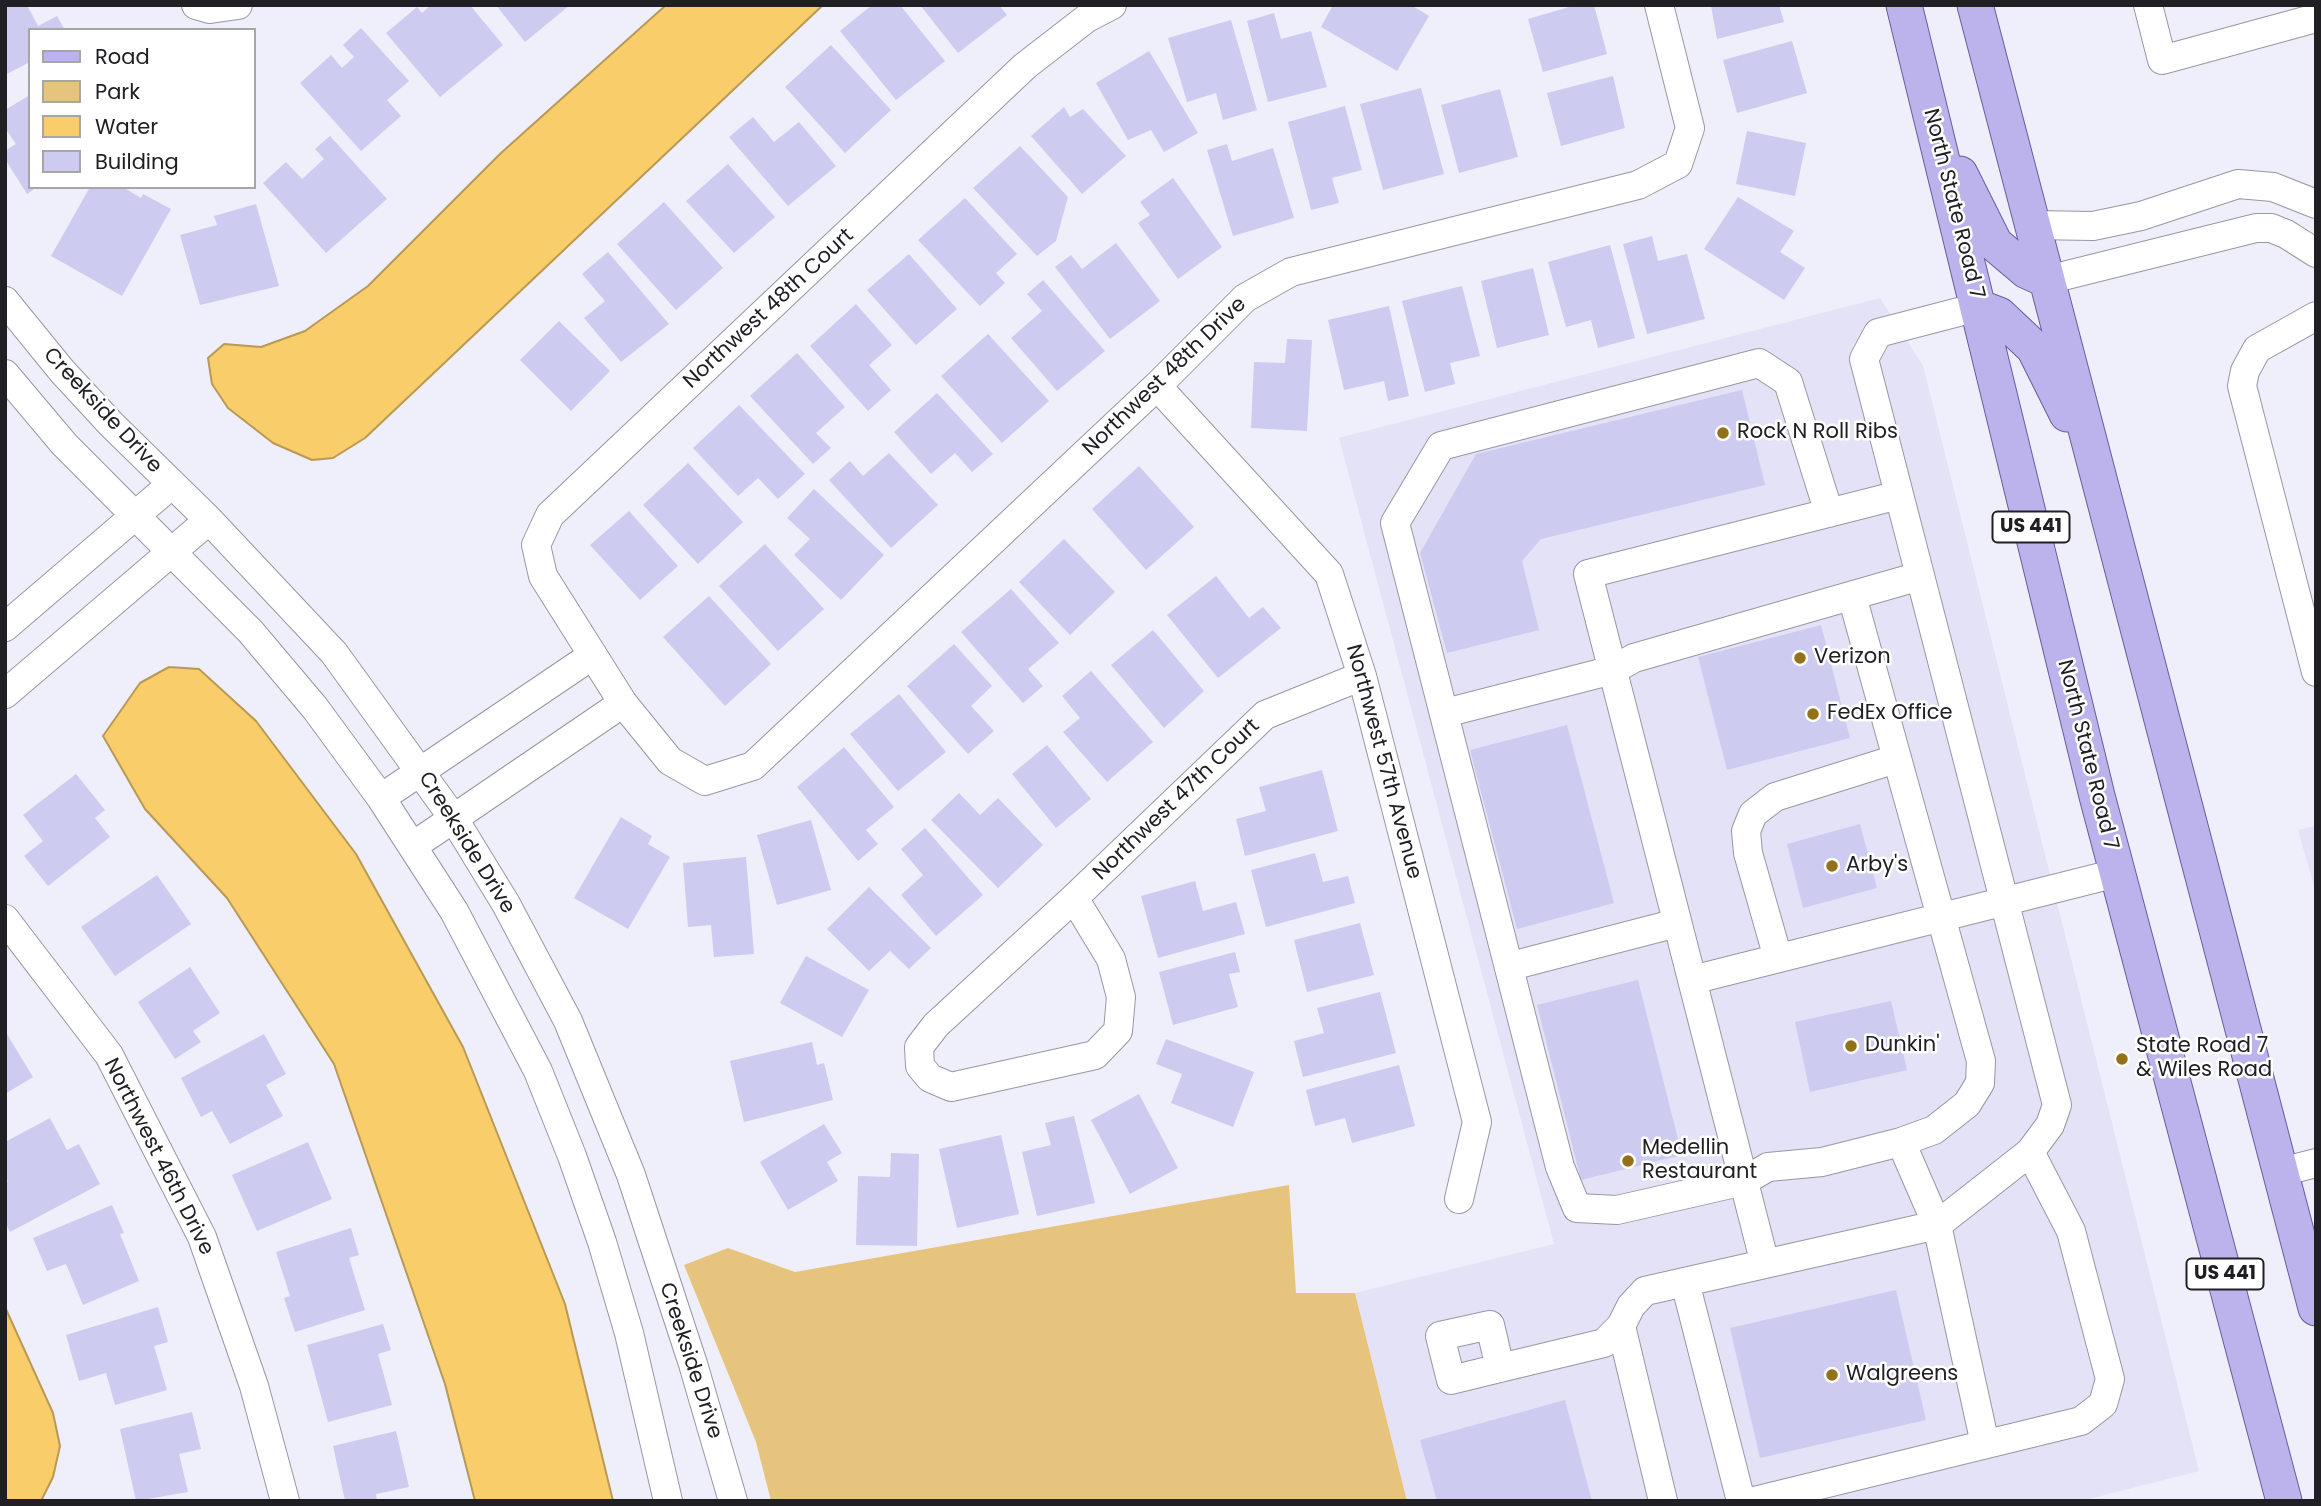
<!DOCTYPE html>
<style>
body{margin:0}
#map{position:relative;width:2321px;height:1506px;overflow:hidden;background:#efeefb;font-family:Poppins,sans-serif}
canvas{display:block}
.frame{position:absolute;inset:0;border:7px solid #202024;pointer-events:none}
.legend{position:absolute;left:28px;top:28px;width:228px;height:161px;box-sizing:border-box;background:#fff;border:2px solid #a6a6a7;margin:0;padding:9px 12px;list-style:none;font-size:21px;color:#202024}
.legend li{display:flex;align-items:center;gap:14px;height:35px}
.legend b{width:35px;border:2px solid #a6a6a7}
</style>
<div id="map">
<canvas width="2321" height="1506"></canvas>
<div class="frame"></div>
<ul class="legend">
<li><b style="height:9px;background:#bcb2ec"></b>Road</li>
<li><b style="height:19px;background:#e6c47d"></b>Park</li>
<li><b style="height:19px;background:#f9cd6a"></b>Water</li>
<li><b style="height:19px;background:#cecbf0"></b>Building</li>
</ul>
</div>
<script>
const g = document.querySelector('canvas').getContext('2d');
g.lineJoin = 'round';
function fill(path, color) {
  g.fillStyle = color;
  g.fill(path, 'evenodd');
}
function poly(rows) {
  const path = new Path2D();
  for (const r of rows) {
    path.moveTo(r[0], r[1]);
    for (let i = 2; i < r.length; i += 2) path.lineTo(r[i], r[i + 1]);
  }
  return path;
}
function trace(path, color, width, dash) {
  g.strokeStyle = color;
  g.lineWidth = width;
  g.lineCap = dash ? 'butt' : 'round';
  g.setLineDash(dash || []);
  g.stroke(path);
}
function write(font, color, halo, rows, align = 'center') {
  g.font = font + ' Poppins,sans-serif';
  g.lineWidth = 5;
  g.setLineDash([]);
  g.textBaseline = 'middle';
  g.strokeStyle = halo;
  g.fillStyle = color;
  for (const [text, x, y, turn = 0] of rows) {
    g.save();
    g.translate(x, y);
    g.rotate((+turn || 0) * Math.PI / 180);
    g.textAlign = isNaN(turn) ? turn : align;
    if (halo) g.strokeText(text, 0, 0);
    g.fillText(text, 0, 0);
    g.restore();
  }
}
fill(poly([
 [1880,298,1923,366,2199,1471,2081,1501,1407,1501,1355,1293,1554,1244,1339,438],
 [2316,826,2316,893,2298,830]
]), '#e3e2f6');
fill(poly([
 [1289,1185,1296,1293,1355,1293,1407,1501,771,1501,756,1442,684,1265,728,1248,795,1272]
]), '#e6c47d');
const water = poly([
 [666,5,823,5,365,438,333,458,312,460,273,443,228,408,212,384,208,358,224,344,261,347,305,331,368,286,501,153,666,5],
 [169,667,199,669,256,721,356,854,463,1047,565,1304,613,1501,475,1501,445,1384,334,1064,227,898,145,809,103,736,140,683,169,667],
 [5,1307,53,1413,60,1446,53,1477,41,1501,5,1501,5,1307]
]);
fill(water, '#f9cd6a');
trace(water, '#b89955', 2);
fill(poly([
 [5,5,27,5,38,26,57,16,65,30,30,30,30,62,5,75],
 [431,5,470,5,503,45,440,97,386,33,417,7,422,13],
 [496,5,570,5,525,42],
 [872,5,900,5,945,61,896,100,840,31],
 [920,5,999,5,1007,15,958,53],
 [1333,5,1411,5,1429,16,1397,71,1321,27],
 [1576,5,1594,5,1607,54,1543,72,1528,19],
 [1711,5,1779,5,1784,22,1717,39],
 [1274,13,1281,39,1311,31,1327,87,1268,102,1247,21],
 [1231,20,1257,110,1223,120,1216,93,1187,102,1168,38],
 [361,28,409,81,387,100,401,116,361,151,300,83,331,55,342,68,354,57,343,45],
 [1792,41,1807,93,1737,113,1723,60],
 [831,45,891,110,845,153,785,87],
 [1149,51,1198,133,1164,152,1151,130,1128,140,1096,83],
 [1613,76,1625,128,1561,146,1547,93],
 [1421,88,1444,174,1383,190,1360,104],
 [1500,89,1518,157,1459,173,1441,105],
 [30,95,30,187,37,187,27,194,5,159,5,151,16,144,5,128,5,110],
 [1345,106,1362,170,1332,178,1339,203,1311,210,1288,122],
 [1064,107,1070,117,1083,109,1126,156,1082,194,1031,136],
 [753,117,774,142,799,122,836,166,788,206,729,137],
 [1747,131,1806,143,1795,196,1736,184],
 [330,136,387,199,326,253,263,183,286,162,302,179,324,159,315,149],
 [1227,144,1232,161,1273,148,1294,218,1233,236,1207,150],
 [1020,146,1068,197,1056,241,1037,256,973,188],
 [728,164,775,217,734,253,686,201],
 [1173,178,1222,247,1178,279,1138,223,1150,215,1140,202],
 [90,187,123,187,141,198,143,194,171,209,122,296,51,256],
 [1738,197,1794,231,1780,252,1805,268,1784,300,1704,249],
 [965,198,1017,254,996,273,1005,283,980,306,918,240],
 [664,202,723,268,676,310,617,244],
 [256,204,279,286,200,305,180,235,217,225,214,216],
 [1652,236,1658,261,1687,254,1705,319,1647,334,1623,244],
 [1116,243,1160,301,1110,339,1055,267,1071,255,1082,269],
 [1610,245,1635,338,1598,348,1591,320,1566,327,1548,262],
 [608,252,669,324,621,362,584,318,605,301,582,274],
 [909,254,957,309,916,345,867,290],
 [1533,268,1549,335,1497,348,1481,281],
 [1043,280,1105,351,1057,391,1011,338,1042,311,1027,294],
 [1462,286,1480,356,1450,363,1455,384,1425,392,1402,301],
 [856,304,892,345,869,365,891,390,868,411,810,346],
 [1389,306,1409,396,1388,401,1384,381,1344,390,1328,320],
 [559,321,610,371,571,411,520,360],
 [988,334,1049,401,1002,443,941,376],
 [1287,339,1312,340,1307,431,1251,428,1254,362,1285,363],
 [797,353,845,407,816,433,831,448,813,464,750,396],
 [1742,390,1765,485,1541,539,1522,561,1539,630,1447,653,1420,553,1476,454],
 [937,393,993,454,972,472,955,453,931,474,894,432],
 [739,405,805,474,778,499,758,478,738,496,693,448],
 [889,453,938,505,891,548,829,480,850,461,863,476],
 [688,463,743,522,698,564,643,505],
 [1139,466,1194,527,1146,570,1092,509],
 [814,489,884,555,841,600,794,555,810,539,787,518],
 [629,511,678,566,640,600,590,545],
 [1064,539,1115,592,1070,635,1019,582],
 [765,544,824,609,778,651,719,586],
 [1216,576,1249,618,1263,607,1281,628,1218,678,1167,615],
 [1011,589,1059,643,1028,669,1043,686,1023,703,961,632],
 [709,596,771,664,725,706,663,637],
 [1821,625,1850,738,1727,770,1698,657],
 [1153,630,1204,691,1164,728,1111,665],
 [954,644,992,686,971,706,994,731,968,754,907,686],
 [1091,671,1153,742,1107,782,1063,732,1080,718,1062,696],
 [899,694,946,752,898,791,850,734],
 [1567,725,1614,903,1517,929,1470,750],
 [1047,745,1091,799,1056,828,1012,774],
 [844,747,894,807,866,830,878,844,858,861,797,787],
 [1322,770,1338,831,1245,856,1236,819,1266,811,1259,787],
 [76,774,105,810,95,818,110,837,48,886,24,856,43,841,23,815],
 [959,793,980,815,998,798,1043,845,998,888,931,820],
 [621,817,652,836,648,844,670,857,628,929,574,898],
 [811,820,831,890,777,905,757,835],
 [1860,824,1877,888,1803,908,1787,844],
 [925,828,983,895,936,936,901,895,923,875,901,849],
 [1315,853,1323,882,1348,876,1355,903,1266,927,1251,870],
 [746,857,754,954,714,957,711,925,688,927,683,863],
 [157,875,191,924,115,976,81,927],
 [1195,881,1203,911,1236,902,1245,934,1158,958,1141,896],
 [869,887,931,948,909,969,890,951,869,971,827,929],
 [1360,923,1374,975,1307,992,1294,940],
 [1235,952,1240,972,1229,974,1238,1007,1173,1025,1159,972],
 [806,956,869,990,842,1037,780,1003],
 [190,967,220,1013,193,1031,201,1042,175,1059,138,1002],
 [1638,980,1682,1155,1581,1180,1537,1005],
 [1380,992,1396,1053,1303,1077,1294,1041,1324,1033,1317,1008],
 [1891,1001,1907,1070,1810,1092,1795,1022],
 [5,1031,33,1077,5,1094],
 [264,1034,286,1074,266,1085,283,1116,230,1144,212,1111,201,1117,181,1078],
 [1166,1039,1254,1072,1233,1127,1171,1103,1182,1074,1156,1064],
 [812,1042,817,1065,824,1063,833,1100,744,1122,730,1061],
 [1399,1065,1415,1126,1352,1143,1345,1118,1315,1126,1306,1090],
 [1139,1094,1178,1168,1130,1194,1091,1120],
 [1074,1116,1095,1203,1037,1216,1022,1152,1051,1145,1045,1123],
 [50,1118,67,1150,79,1144,100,1184,10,1232,5,1222,5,1183,8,1181,5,1176,5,1142],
 [824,1124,842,1153,827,1162,838,1181,788,1210,760,1162],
 [1001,1135,1019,1214,957,1228,939,1149],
 [308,1142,332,1199,257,1231,232,1175],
 [891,1153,919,1154,917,1246,856,1245,858,1176,890,1177],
 [112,1205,124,1233,120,1234,139,1281,83,1305,66,1264,47,1271,33,1238],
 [351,1228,359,1255,349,1258,365,1310,295,1332,284,1298,290,1296,276,1252],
 [1896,1290,1926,1420,1760,1458,1730,1328],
 [158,1307,168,1342,154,1346,167,1390,115,1405,106,1373,79,1381,66,1335],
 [383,1324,391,1350,378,1354,392,1405,328,1422,307,1345],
 [1565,1400,1592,1501,1437,1501,1420,1440],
 [192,1412,201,1449,179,1454,188,1492,136,1501,120,1429],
 [396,1431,409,1487,376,1494,377,1501,345,1501,333,1446]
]), '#cecbf0');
const minor = poly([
 [196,5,210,9,238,5],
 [1112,5,1087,18,1025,66,550,515,536,545,543,576,623,703,670,761,705,781,753,766,1157,386,1245,298,1291,272,1638,185,1678,164,1690,128,1659,5],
 [2148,5,2162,60,2316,18],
 [2033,225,2093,226,2141,216,2238,184,2273,187,2316,204],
 [2047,280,2256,228,2271,228,2286,234,2316,253],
 [5,301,62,371,111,424,209,520,334,653,454,819,506,904,568,1021,631,1175,693,1364,733,1501],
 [2316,316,2257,349,2245,371,2242,386,2316,672],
 [5,374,64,444,250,631,315,708,381,798,454,911,538,1071,572,1156,602,1242,629,1333,668,1501],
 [1157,386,1329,574,1362,676,1477,1122,1459,1199],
 [1829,513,1788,382,1759,363,1441,446,1395,523,1560,1167,1577,1208,1617,1210,1744,1181,1768,1167,1822,1162,1901,1142],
 [1852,596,1981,1061,1980,1083,1967,1104,1934,1130,1901,1142,1937,1225,1985,1444],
 [5,627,172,484],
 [5,694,209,520],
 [1445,713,1613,670,1634,658,1920,576],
 [381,798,593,655],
 [413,846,623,703],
 [1074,898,1111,959,1121,997,1118,1031,1095,1055,951,1087,930,1078,920,1066,919,1047,936,1025,1074,898,1265,715,1362,676],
 [5,919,109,1055,202,1237,254,1386,285,1501],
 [1778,958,1748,853,1746,831,1753,814,1775,797,1896,759],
 [1511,966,1677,923],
 [1692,980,2117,873],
 [2281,1172,2316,1163],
 [1765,1264,1588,574,1899,495],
 [1685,1282,1741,1501],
 [1500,1368,1490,1325,1440,1336,1451,1380,1500,1368,1604,1343,1621,1326],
 [1663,1501,1621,1326,1631,1306,1645,1291,1937,1225,2030,1152,2050,1125,2057,1105,1864,359,1878,333,1978,307],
 [1754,1501,2081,1421,2103,1404,2110,1379,2071,1231,2030,1152]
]);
const major = poly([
 [1904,5,2097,796,2284,1501],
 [1975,5,2316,1308],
 [1960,174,1995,244,2027,271,2047,280],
 [1978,307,1999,315,2034,348,2067,414]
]);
trace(minor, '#9897a3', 30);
trace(major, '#685e9e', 37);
trace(minor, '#fff', 28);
trace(major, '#bcb2ec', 35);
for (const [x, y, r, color] of [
 [1723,433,7,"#937118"],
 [1800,658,7,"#937118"],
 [1813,714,7,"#937118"],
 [1832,866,7,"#937118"],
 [1851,1046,7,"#937118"],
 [2122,1059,7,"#937118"],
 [1628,1161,7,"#937118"],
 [1832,1375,7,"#937118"]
]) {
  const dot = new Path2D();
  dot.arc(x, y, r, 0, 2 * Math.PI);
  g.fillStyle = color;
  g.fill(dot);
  trace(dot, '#fff', 2.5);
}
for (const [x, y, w] of [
 [2031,527,77],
 [2225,1274,77]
]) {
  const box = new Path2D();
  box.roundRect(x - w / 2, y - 15.5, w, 31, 5);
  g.fillStyle = '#fff';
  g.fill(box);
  trace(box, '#202024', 2);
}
write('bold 19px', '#202024', null, [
 ["US 441",2031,527],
 ["US 441",2225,1274]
]);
write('21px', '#202024', '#fff', [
 ["North State Road 7",1953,204,76],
 ["Northwest 48th Court",769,309,-43],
 ["Northwest 48th Drive",1165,377,-44],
 ["Creekside Drive",102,411,47],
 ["North State Road 7",2087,755,76],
 ["Northwest 57th Avenue",1383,762,75],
 ["Northwest 47th Court",1177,800,-44],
 ["Creekside Drive",466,843,58],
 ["Northwest 46th Drive",158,1157,63],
 ["Creekside Drive",690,1361,72]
]);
write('21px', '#202024', '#fff', [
 ["Rock N Roll Ribs",1737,433],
 ["Verizon",1814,658],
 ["FedEx Office",1827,714],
 ["Arby's",1846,866],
 ["Dunkin'",1865,1046],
 ["State Road 7",2136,1047],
 ["& Wiles Road",2136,1071],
 ["Medellin",1642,1149],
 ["Restaurant",1642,1173],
 ["Walgreens",1846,1375]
], 'left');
</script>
